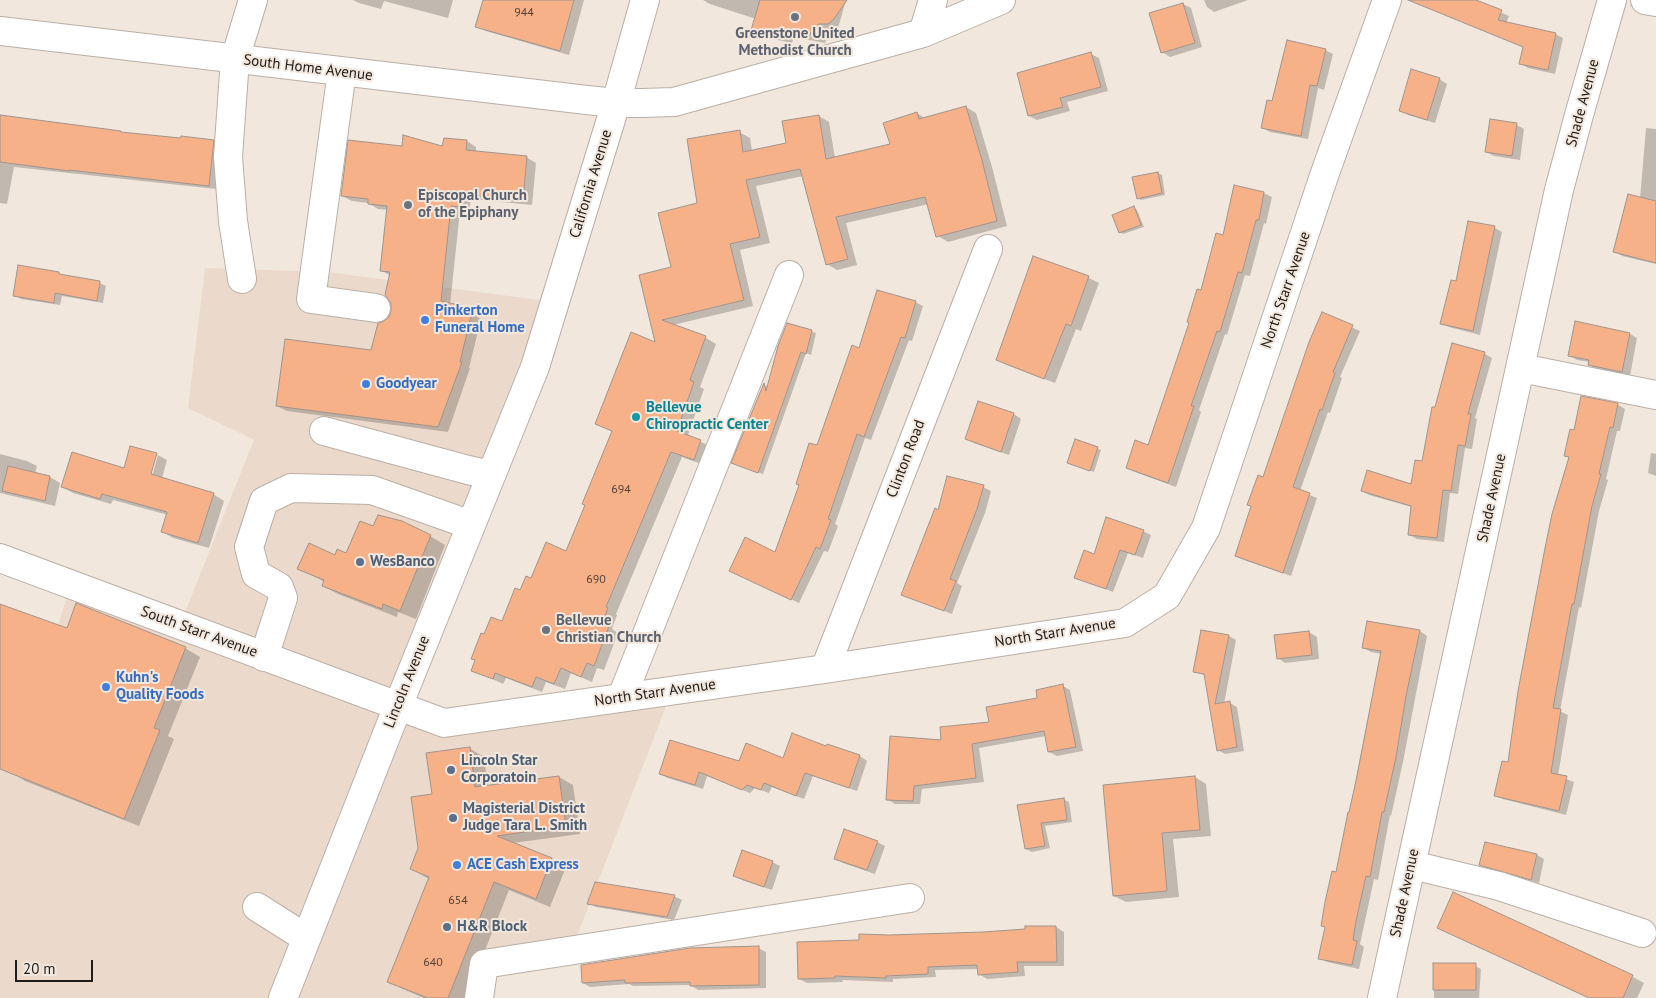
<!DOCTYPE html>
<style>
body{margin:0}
#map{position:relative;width:1656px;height:998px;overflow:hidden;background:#f2e7dd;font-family:"PT Sans",sans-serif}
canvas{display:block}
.scale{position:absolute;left:15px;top:960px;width:78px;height:22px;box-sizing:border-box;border:2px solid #201c19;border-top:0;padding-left:6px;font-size:15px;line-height:18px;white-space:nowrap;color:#201c19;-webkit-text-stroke:4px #f2e7dd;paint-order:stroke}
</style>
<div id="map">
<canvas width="1656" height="998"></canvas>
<div class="scale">20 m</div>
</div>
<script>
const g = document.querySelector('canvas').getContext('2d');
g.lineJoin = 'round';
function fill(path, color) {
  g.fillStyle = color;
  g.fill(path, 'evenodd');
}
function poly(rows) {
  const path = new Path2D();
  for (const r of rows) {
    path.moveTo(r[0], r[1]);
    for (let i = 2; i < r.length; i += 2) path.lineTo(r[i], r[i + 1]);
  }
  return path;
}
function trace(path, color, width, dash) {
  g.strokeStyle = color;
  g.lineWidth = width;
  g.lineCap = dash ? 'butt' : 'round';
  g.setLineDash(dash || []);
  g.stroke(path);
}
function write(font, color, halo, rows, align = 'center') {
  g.font = font + ' "PT Sans",sans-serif';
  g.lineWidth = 4;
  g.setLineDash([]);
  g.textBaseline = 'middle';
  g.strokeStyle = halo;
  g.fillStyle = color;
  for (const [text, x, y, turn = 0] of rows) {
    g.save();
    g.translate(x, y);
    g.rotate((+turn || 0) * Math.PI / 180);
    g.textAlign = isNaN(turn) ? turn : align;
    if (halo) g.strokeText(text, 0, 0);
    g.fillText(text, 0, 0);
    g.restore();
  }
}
fill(poly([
 [205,268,328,272,554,302,398,706,444,723,665,691,665,709,572,949,484,964,479,998,0,998,0,771,50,654,70,585,180,625,254,440,188,408]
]), '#ebdacb');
fill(poly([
 [353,0,453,0,448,18,384,1,381,9,359,3],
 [484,0,584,0,569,55,486,31,477,26],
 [703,0,846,0,837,32,833,32,831,39,826,40,825,43,794,37,792,43,768,38,753,29,756,19,710,4],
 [1204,0,1248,0,1214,12,1207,7],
 [1447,0,1473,0,1509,16,1506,23,1555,34,1563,38,1555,74,1528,68,1520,63,1524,47,1442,13],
 [1183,4,1191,8,1202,47,1170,57,1162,52],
 [1325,50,1333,54,1324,90,1318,88,1308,139,1270,132,1263,128,1273,102],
 [1091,54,1099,58,1108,91,1067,102,1070,111,1037,120,1029,116],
 [1439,79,1447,84,1435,123,1408,115,1400,110],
 [966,107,976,113,992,167,1007,226,948,242,938,236,929,204,846,223,857,265,837,270,827,264,803,176,756,186,770,243,740,250,753,306,673,325,706,338,716,344,700,387,704,389,688,435,711,447,704,465,682,457,616,614,617,615,612,629,618,633,604,670,597,668,592,682,571,673,565,689,546,682,542,692,506,678,503,684,473,670,484,636,502,623,521,592,531,579,567,552,613,432,597,424,657,344,672,268,699,204,739,132,750,138,752,151,787,144,819,116,829,122,835,158,891,145,917,113,926,119],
 [0,116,121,132,124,134,213,142,221,146,216,189,14,167,7,204,0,203],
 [1491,121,1517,125,1524,129,1520,160,1494,156,1486,152],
 [1646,128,1656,129,1656,264,1622,256,1614,251,1640,199],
 [467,141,476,147,476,152,526,157,536,163,532,205,471,199,469,212,460,211,450,305,462,308,481,319,469,368,470,368,448,432,287,411,277,406,372,351,393,311,391,276,382,271,388,210,378,209,368,203,352,201,342,196,403,148,443,147],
 [1158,173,1162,175,1165,195,1141,200,1138,198],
 [1235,187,1264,193,1272,197,1266,224,1264,223,1250,276,1245,275,1227,335,1225,334,1199,410,1201,412,1176,487,1135,472,1127,468,1148,446,1202,291,1224,237],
 [1134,208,1137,210,1144,227,1123,234,1120,232],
 [1469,223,1495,228,1502,232,1480,335,1449,327,1441,323,1457,282],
 [1034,258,1089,278,1099,283,1081,331,1076,329,1055,383,1007,365,997,359],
 [58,273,63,276,100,283,106,286,103,303,62,296,60,305,21,299,15,295],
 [915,302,923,306,912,341,909,340,871,440,865,438,835,524,838,526,828,552,824,551,799,603,738,574,775,554,817,447],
 [1322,314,1360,331,1340,377,1342,378,1330,413,1328,412,1300,491,1317,498,1291,576,1244,560,1236,556],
 [1576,323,1630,334,1637,338,1630,376,1597,369,1589,365,1590,362,1577,360,1569,355],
 [788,324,816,333,811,355,806,353,763,474,738,465,764,385,768,387],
 [1453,345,1485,354,1492,358,1475,418,1477,419,1472,449,1465,448,1458,494,1450,493,1444,542,1417,539,1409,535,1412,507,1369,495,1362,491,1412,485,1423,462,1436,409],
 [979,403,1014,414,1021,419,1009,455,974,443,967,439],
 [1617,404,1625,409,1620,431,1617,431,1606,479,1608,480,1599,511,1581,608,1579,607,1560,711,1568,715,1558,776,1574,782,1566,815,1503,799,1496,795,1509,764,1570,458,1565,455,1575,431],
 [1076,441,1101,450,1094,472,1072,464],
 [1651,453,1656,454,1656,476,1648,473],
 [0,454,27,461,37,466,35,474,50,477,60,483,55,506,0,493],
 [156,454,167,460,162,478,213,494,224,501,209,548,173,538,163,532,168,515,113,500,111,504,73,493,62,487,125,470],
 [155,455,158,455,151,480,149,480],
 [983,487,991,491,985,513,957,583,962,586,952,614,910,598,939,511],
 [374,528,430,536,445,545,416,619,398,612,397,617,338,594,323,586,325,582,299,569,336,556,347,555],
 [1143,531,1151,535,1143,558,1128,553,1113,592,1076,577,1094,555],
 [0,605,67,629,185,648,200,657,168,736,174,739,139,826,25,781,0,764],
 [1420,631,1427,636,1403,762,1391,816,1390,815,1378,880,1374,879,1360,944,1364,947,1359,969,1327,962,1320,958,1381,654,1371,652,1363,648],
 [1309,632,1317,637,1319,659,1285,663,1278,658],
 [1229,636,1236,640,1224,704,1230,703,1237,707,1244,751,1225,754,1218,750,1206,676,1194,671],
 [1063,686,1070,690,1083,751,1057,756,1049,752,1046,736,979,748,984,782,922,789,920,804,895,804,887,799,943,741,990,723],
 [828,745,860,756,867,761,857,791,813,776,804,799,772,787,769,793,755,788,750,793,707,776,703,789,668,778,661,774,740,763,783,759,827,748],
 [469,748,484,757,488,787,559,777,573,785,580,834,513,843,551,859,566,867,550,907,509,890,466,998,424,998,403,989,388,981,429,879,411,869,419,848,433,795],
 [1195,777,1206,784,1211,836,1173,839,1179,897,1126,902,1114,896],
 [1063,799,1069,802,1072,822,1045,826,1050,848,1032,852,1026,849,1019,806],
 [877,842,885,846,875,874,843,863,835,858],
 [1486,843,1537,855,1544,859,1539,883,1488,869,1481,865],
 [772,862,780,866,772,890,742,880,735,875],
 [1454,894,1633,977,1644,983,1637,998,1589,998,1507,960],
 [674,896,682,900,674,920,596,907,589,903],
 [1056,927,1064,932,1064,966,1024,966,1025,976,987,979,979,974,979,969,935,970,936,977,893,979,893,982,842,980,843,982,807,983,799,979,860,942,889,937,983,933],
 [758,948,766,952,766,988,698,990,690,985,633,986,629,984,590,987,583,983],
 [1434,965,1473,965,1481,969,1479,998,1434,998]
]), '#0003');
const building = poly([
 [483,0,574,0,560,51,475,27,483,0],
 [760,0,847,0,834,19,828,24,818,24,816,30,811,32,810,35,779,29,777,35,751,30,760,0],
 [1408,0,1476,0,1502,10,1498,20,1556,33,1548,70,1519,64,1523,47,1408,0],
 [1183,3,1195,43,1161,53,1149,13,1183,3],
 [1287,40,1326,49,1317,86,1310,85,1301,136,1261,128,1267,100,1272,101,1287,40],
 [1091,52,1101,87,1060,98,1063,107,1028,116,1017,73,1091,52],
 [1411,69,1440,78,1427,120,1399,111,1411,69],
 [966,106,982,160,997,221,936,237,925,197,836,217,848,259,826,265,800,169,746,180,760,237,730,244,744,300,662,320,706,336,690,380,694,382,677,431,701,440,694,460,671,452,606,607,608,608,602,623,609,626,594,666,587,663,581,677,561,668,554,684,536,677,532,687,495,673,493,679,471,671,475,660,471,659,481,633,484,634,491,617,502,621,515,588,520,590,526,576,531,578,546,542,566,551,585,505,582,504,612,431,595,424,631,332,655,342,639,275,671,267,658,213,697,203,687,139,740,130,743,152,786,143,782,121,819,115,826,159,890,144,883,123,917,112,919,119,966,106],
 [0,115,121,131,121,132,180,138,181,136,214,140,209,186,69,170,69,171,0,162,0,115],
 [1490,119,1517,123,1512,156,1485,152,1490,119],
 [403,135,442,146,444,138,467,140,466,150,527,156,523,201,461,194,460,207,451,206,441,301,463,306,462,309,472,312,460,362,462,362,438,427,276,406,285,339,371,350,378,323,382,322,389,317,391,311,391,303,385,295,390,272,380,271,387,206,368,204,368,199,341,196,348,140,402,146,403,135],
 [1158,172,1162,193,1137,199,1132,177,1158,172],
 [1234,185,1264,192,1259,220,1256,220,1242,273,1238,272,1220,332,1217,331,1191,406,1194,406,1168,483,1126,468,1135,440,1148,445,1189,323,1187,322,1197,289,1201,290,1216,233,1223,235,1234,185],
 [1628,194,1656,201,1656,263,1613,252,1628,194],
 [1134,206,1141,225,1119,233,1112,215,1134,206],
 [1468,221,1495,226,1473,331,1440,324,1451,280,1456,281,1468,221],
 [1033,256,1089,276,1071,326,1066,324,1044,379,996,360,1033,256],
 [18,265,59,272,59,274,100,281,97,301,55,293,54,303,13,296,18,265],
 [877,290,916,301,905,338,901,337,864,437,857,434,828,519,831,520,820,549,816,547,791,600,729,571,745,537,775,552,799,485,796,484,809,443,817,445,852,345,859,348,877,290],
 [1322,312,1353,325,1333,372,1335,373,1322,410,1320,409,1293,487,1310,493,1283,573,1235,556,1251,506,1247,505,1258,475,1263,477,1309,342,1322,312],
 [1575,321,1630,333,1622,372,1588,365,1589,360,1568,356,1575,321],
 [787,323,812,330,806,354,801,352,758,473,731,463,764,383,766,391,778,346,787,323],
 [1452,343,1485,352,1468,414,1471,414,1465,446,1458,445,1451,491,1443,490,1437,538,1408,535,1411,506,1361,491,1367,470,1411,484,1415,460,1422,461,1432,407,1435,407,1452,343],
 [1581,396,1618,403,1613,428,1610,427,1599,474,1601,474,1592,506,1574,604,1572,604,1553,708,1561,709,1551,773,1567,776,1559,811,1494,796,1502,761,1508,762,1518,691,1545,548,1552,514,1569,457,1564,456,1570,429,1574,430,1581,396],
 [978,401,1014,413,1001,452,965,439,978,401],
 [1075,439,1098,447,1090,471,1067,463,1075,439],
 [130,446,157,453,151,474,214,493,198,543,161,532,167,512,102,494,100,499,61,487,72,452,124,468,130,446],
 [8,466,50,476,45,501,2,491,8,466],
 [947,476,984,485,977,509,950,579,956,581,944,611,901,595,935,508,938,510,947,476],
 [378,515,402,521,431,535,400,611,383,604,382,609,322,586,324,580,297,569,309,543,335,555,337,549,346,553,360,521,373,526,378,515],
 [1106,517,1144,530,1135,555,1120,550,1106,589,1074,578,1084,550,1094,554,1106,517],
 [76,603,186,647,154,728,160,730,124,819,0,769,0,604,67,628,76,603],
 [1367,621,1420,630,1406,696,1396,757,1384,812,1382,812,1370,877,1366,876,1356,921,1353,940,1357,941,1352,965,1318,959,1325,927,1321,926,1325,902,1332,871,1336,872,1348,812,1349,812,1356,781,1381,651,1362,648,1367,621],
 [1201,630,1229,635,1215,704,1230,701,1237,747,1217,751,1204,674,1193,672,1201,630],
 [1309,631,1312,655,1277,659,1274,635,1309,631],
 [1063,684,1076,747,1048,752,1044,731,972,744,976,778,914,786,913,801,886,800,890,736,941,740,940,727,989,722,986,707,1037,698,1036,690,1063,684],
 [792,733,826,746,827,744,860,755,849,788,805,773,796,796,764,783,761,790,747,785,742,790,699,772,695,785,659,774,670,740,739,761,746,743,783,758,792,733],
 [470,747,475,787,559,776,566,826,497,836,552,858,536,899,494,882,448,998,428,998,387,982,429,877,410,869,418,848,411,797,432,794,426,753,470,747],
 [1195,776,1200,830,1162,833,1167,891,1113,896,1103,785,1195,776],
 [1064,798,1067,820,1041,823,1045,846,1025,849,1017,805,1064,798],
 [844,829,878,841,867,870,834,859,844,829],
 [1485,842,1537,854,1531,880,1479,865,1485,842],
 [742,850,773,861,764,887,733,876,742,850],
 [595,882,675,895,667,917,587,904,595,882],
 [1453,892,1633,975,1623,998,1589,998,1437,928,1453,892],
 [1025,926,1056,926,1057,962,1017,962,1018,972,978,975,977,965,928,967,928,974,886,976,886,978,835,976,835,978,798,979,797,942,859,940,859,934,889,935,983,932,1025,929,1025,926],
 [759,946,759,985,690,986,690,982,625,983,625,980,582,983,581,965,690,948,759,946],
 [1433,963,1476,963,1476,990,1433,990,1433,963]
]);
fill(building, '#f6b189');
trace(building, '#a0948d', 1);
const minor = poly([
 [1645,0,1656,2],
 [0,31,587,100,616,103,642,103,674,102,923,33,1001,0],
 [923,33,933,0],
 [342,71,311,299,376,308],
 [242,279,233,221,228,157,235,59,253,0],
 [1521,368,1656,395],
 [324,431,468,470,491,475],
 [0,558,444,723,825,669,1125,623,1167,596,1206,528,1325,173,1387,0],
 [264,657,283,598,279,587,256,574,249,547,264,501,291,488,372,490,471,525],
 [825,669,988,249],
 [622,697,789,275],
 [1412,865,1499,886,1642,933],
 [257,907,306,938],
 [283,998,398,706,535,367,616,103,645,0],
 [479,998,484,964,910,898],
 [1382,998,1559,190,1579,115,1612,0]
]);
trace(minor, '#baafa6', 30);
trace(minor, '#fff', 28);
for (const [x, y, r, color] of [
 [795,17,5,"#6b7280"],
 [408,205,5,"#6b7280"],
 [425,320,5,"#3f7fe0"],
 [366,384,5,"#3f7fe0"],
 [636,417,5,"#0f9aa8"],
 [360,562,5,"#5c6f8a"],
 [546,630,5,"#6b7280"],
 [106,687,5,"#3f7fe0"],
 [451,770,5,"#5c6f8a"],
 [453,818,5,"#5c6f8a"],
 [457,865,5,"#3f7fe0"],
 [447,927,5,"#5c6f8a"]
]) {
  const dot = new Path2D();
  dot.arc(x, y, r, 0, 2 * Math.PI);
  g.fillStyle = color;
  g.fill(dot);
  trace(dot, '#f2e7dd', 2);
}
write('12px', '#564135', null, [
 ["944",524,13],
 ["694",621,490],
 ["690",596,580],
 ["654",458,901],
 ["640",433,963]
]);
write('bold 15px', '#5b616d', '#f2e7dd', [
 ["Greenstone United",795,34,"center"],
 ["Methodist Church",795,51,"center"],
 ["Episcopal Church",418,196],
 ["of the Epiphany",418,213],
 ["Bellevue",556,621],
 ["Christian Church",556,638]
], 'left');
write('15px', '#201c19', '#f2e7dd', [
 ["South Home Avenue",308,68,7],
 ["Shade Avenue",1583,103,-75],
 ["California Avenue",591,184,-73],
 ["North Starr Avenue",1286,290,-71],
 ["Clinton Road",906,459,-69],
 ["Shade Avenue",1492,498,-78],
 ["South Starr Avenue",199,632,20],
 ["North Starr Avenue",1055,633,-9],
 ["Lincoln Avenue",407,682,-68],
 ["North Starr Avenue",655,693,-8],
 ["Shade Avenue",1405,893,-78]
]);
write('bold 15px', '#366cbe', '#f2e7dd', [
 ["Pinkerton",435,311],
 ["Funeral Home",435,328],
 ["Goodyear",376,384],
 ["Kuhn's",116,678],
 ["Quality Foods",116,695],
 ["ACE Cash Express",467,865]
], 'left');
write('bold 15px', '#0d838f', '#f2e7dd', [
 ["Bellevue",646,408],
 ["Chiropractic Center",646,425]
], 'left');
write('bold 15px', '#4e5e75', '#f2e7dd', [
 ["WesBanco",370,562],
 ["Lincoln Star",461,761],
 ["Corporatoin",461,778],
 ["Magisterial District",463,809],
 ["Judge Tara L. Smith",463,826],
 ["H&R Block",457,927]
], 'left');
</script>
